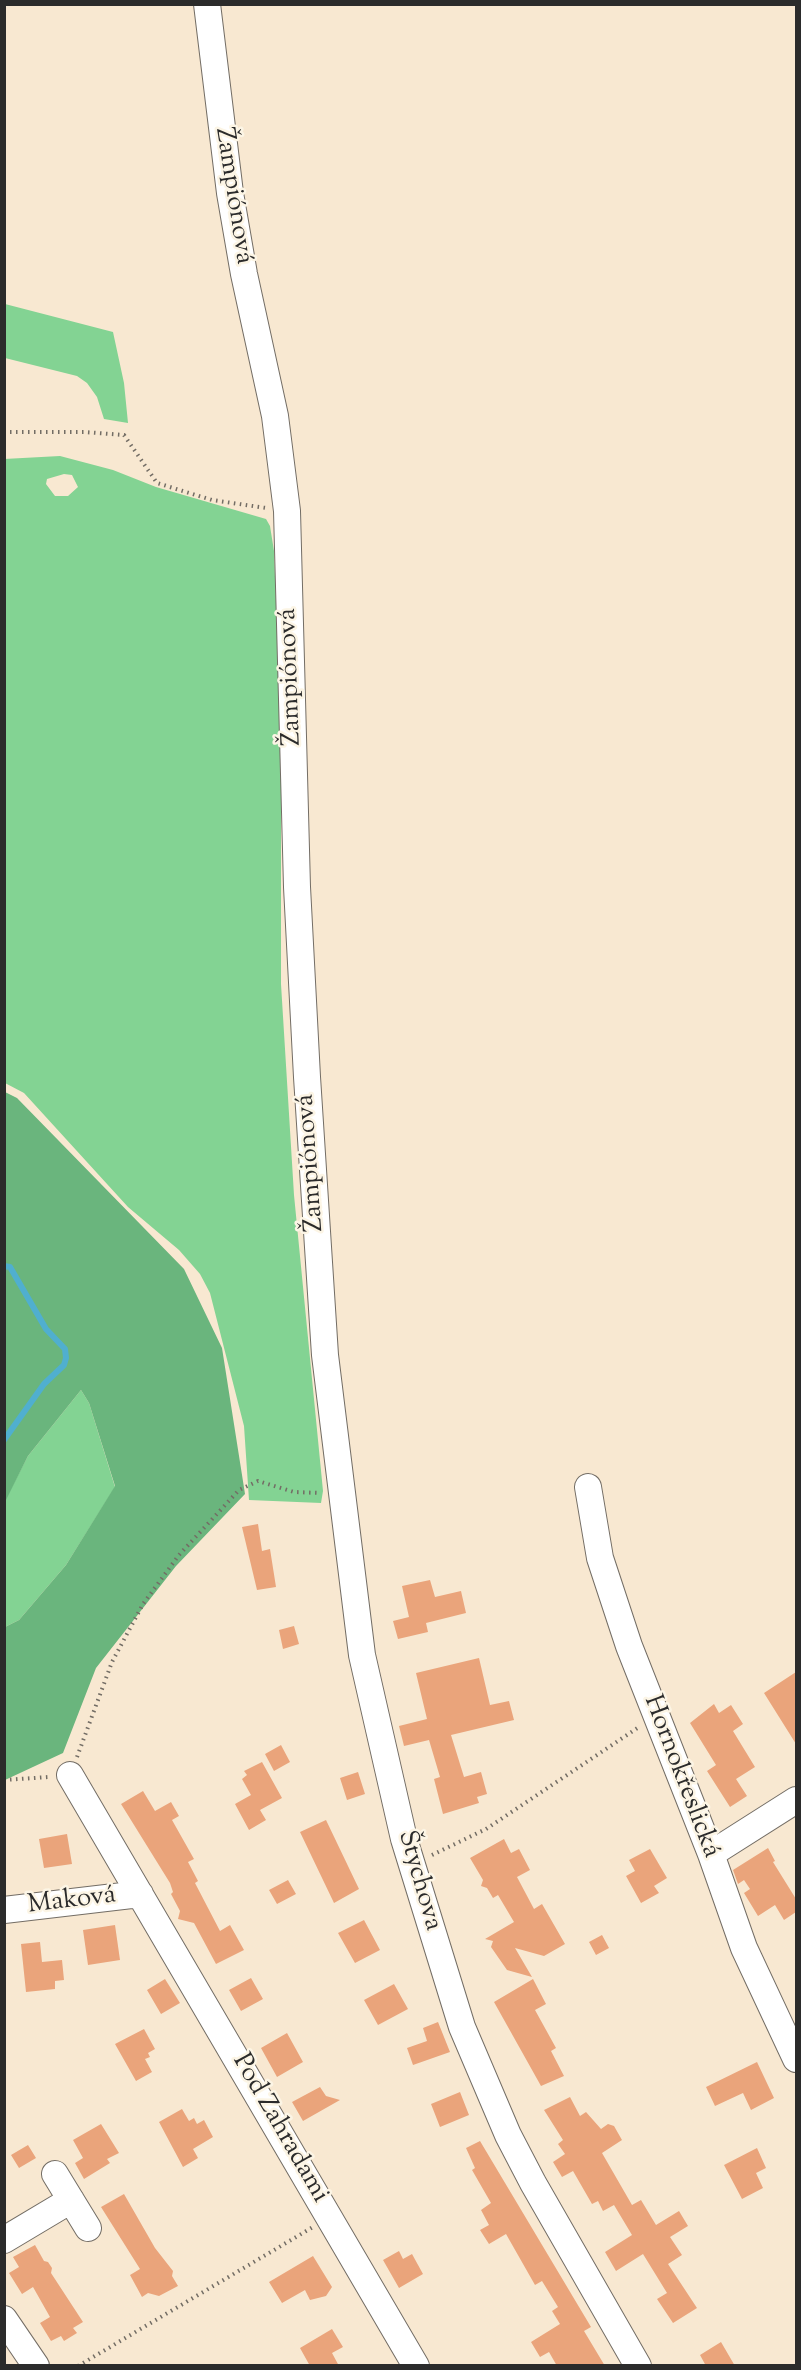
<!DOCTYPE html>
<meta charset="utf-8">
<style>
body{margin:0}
#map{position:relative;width:801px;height:2370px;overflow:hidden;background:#f8e8d1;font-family:"Sorts Mill Goudy",serif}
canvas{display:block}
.frame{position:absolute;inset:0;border:6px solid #2b2b2b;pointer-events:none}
</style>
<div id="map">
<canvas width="801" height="2370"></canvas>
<div class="frame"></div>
</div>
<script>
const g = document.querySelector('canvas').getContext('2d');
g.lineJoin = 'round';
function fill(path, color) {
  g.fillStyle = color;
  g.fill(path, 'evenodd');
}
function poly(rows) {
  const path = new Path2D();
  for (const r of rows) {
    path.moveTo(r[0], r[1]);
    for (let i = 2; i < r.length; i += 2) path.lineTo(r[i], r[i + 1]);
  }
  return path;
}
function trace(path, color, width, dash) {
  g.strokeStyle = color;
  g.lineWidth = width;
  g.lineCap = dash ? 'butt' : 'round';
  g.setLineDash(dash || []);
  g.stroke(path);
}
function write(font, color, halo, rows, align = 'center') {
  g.font = font + ' "Sorts Mill Goudy",serif';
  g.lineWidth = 5;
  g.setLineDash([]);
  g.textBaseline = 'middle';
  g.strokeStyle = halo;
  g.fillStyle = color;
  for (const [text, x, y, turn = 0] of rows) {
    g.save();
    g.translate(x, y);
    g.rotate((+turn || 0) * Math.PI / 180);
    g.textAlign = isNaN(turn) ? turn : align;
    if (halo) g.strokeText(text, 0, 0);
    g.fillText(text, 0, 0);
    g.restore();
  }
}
fill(poly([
 [5,304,113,332,124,383,128,423,104,419,97,397,87,383,77,376,5,358],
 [60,456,113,470,156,487,266,519,270,526,274,551,281,729,281,984,294,1195,323,1491,321,1503,249,1500,244,1426,210,1293,200,1274,179,1250,128,1207,24,1093,5,1083,4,459],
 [64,474,72,475,78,487,68,496,55,496,46,484,47,479],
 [81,1390,89,1403,115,1487,66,1565,19,1620,5,1627,4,1502,28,1456]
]), '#83d393');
fill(poly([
 [5,1092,17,1098,184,1269,222,1348,245,1494,176,1566,96,1668,63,1753,5,1780,5,1627,19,1620,66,1565,115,1486,89,1403,81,1390,28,1456,5,1502]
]), '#6ab57d');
trace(poly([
 [4,1266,10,1267,46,1329,65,1349,66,1358,64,1365,44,1384,4,1440]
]), '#50afcf', 6);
fill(poly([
 [258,1524,262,1551,270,1549,276,1587,257,1590,242,1527],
 [430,1580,435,1597,461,1591,466,1613,426,1623,428,1632,398,1639,393,1621,409,1617,402,1586],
 [294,1626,299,1644,283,1649,279,1630],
 [479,1658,490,1705,509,1701,514,1720,451,1735,464,1777,481,1772,487,1794,477,1797,479,1803,443,1814,434,1779,440,1777,429,1740,404,1746,399,1726,427,1719,416,1673],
 [796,1672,796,1744,764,1693],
 [714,1704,719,1713,731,1705,743,1724,733,1731,755,1767,736,1779,747,1796,730,1807,707,1771,716,1765,690,1723],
 [281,1745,290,1762,274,1771,265,1754],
 [262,1762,282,1798,260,1810,266,1820,249,1830,235,1804,251,1795,242,1779,247,1775,244,1771],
 [358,1772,365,1794,347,1800,340,1778],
 [143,1791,155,1811,171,1802,179,1816,172,1820,194,1859,188,1862,198,1881,195,1883,220,1931,230,1925,244,1950,216,1964,194,1923,178,1919,180,1911,171,1894,173,1892,170,1883,121,1804],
 [326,1820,359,1889,334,1903,300,1832],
 [67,1834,72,1864,44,1868,39,1839],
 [504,1839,511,1853,519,1849,530,1870,517,1877,534,1909,542,1904,565,1944,544,1956,515,1948,532,1977,507,1970,491,1947,493,1941,485,1939,514,1922,498,1895,493,1898,487,1888,481,1886,483,1880,470,1858],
 [768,1848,775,1861,773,1862,796,1899,796,1912,784,1920,775,1905,758,1916,744,1893,750,1889,744,1880,738,1884,733,1870],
 [650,1849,667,1878,654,1886,659,1893,641,1903,626,1876,635,1871,629,1860],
 [288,1880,296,1894,277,1904,269,1890],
 [364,1920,380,1950,355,1963,338,1933],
 [115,1925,120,1960,88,1965,83,1930],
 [602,1935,609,1948,596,1955,589,1942],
 [40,1942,42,1962,62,1960,64,1980,55,1981,55,1989,26,1992,21,1944],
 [251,1978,263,1999,241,2011,229,1990],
 [165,1979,180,2003,161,2014,147,1990],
 [533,1979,546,2004,535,2010,556,2048,551,2051,564,2076,541,2086,494,2002],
 [394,1984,408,2009,378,2025,364,2000],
 [438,2022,450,2052,413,2065,407,2048,427,2041,423,2028],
 [144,2029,155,2049,148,2053,150,2057,145,2059,152,2072,136,2081,115,2044],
 [287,2033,303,2062,277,2077,261,2048],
 [757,2062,774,2098,751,2110,743,2093,715,2106,706,2087],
 [320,2087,326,2096,340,2100,303,2121,292,2102],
 [460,2092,469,2115,440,2127,431,2104],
 [570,2097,580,2116,586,2112,601,2129,608,2124,614,2126,622,2140,602,2153,632,2205,641,2200,656,2225,679,2211,688,2226,670,2237,682,2255,668,2264,697,2308,673,2323,657,2299,667,2293,643,2254,616,2271,605,2252,632,2235,614,2205,603,2211,598,2201,592,2204,573,2171,562,2177,553,2162,565,2154,558,2144,563,2140,544,2110],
 [182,2109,189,2121,194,2118,197,2124,204,2120,213,2137,193,2149,198,2158,183,2167,159,2122],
 [101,2124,119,2153,107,2159,110,2163,84,2179,75,2163,83,2158,73,2140],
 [480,2141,591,2327,584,2331,605,2366,557,2366,549,2352,540,2357,531,2342,560,2324,552,2311,558,2307,542,2281,535,2285,506,2234,489,2244,480,2230,489,2225,481,2210,491,2203,472,2170,475,2168,466,2148],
 [28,2145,36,2158,19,2168,11,2155],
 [757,2148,766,2168,756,2173,763,2188,742,2199,724,2165],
 [124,2194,155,2248,173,2271,172,2276,178,2286,159,2296,148,2293,142,2297,130,2275,140,2269,101,2207],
 [35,2245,44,2261,48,2262,52,2268,51,2273,83,2322,73,2328,77,2333,64,2341,61,2336,51,2341,40,2323,50,2317,33,2287,22,2294,9,2273,19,2267,13,2257],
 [399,2251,403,2259,412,2254,423,2274,399,2288,383,2260],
 [313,2256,332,2287,326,2296,310,2300,305,2290,282,2303,269,2282],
 [332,2329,343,2347,332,2353,339,2366,310,2366,300,2348],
 [721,2342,735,2366,706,2366,700,2355]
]), '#eaa47b');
const minor = poly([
 [207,4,230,193,244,274,275,416,287,511,297,887,307,1077,325,1355,362,1655,404,1839,462,2027,508,2135,533,2183,638,2366],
 [588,1487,600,1558,629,1646,711,1854,744,1948,796,2059],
 [70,1775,416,2366],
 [711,1854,796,1800],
 [4,1910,140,1894],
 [55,2174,88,2228],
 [4,2240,71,2200],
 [4,2319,36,2366]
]);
trace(minor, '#736d65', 28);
trace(poly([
 [4,432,84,432,124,435,157,483,212,500,266,508],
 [77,1757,112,1662,143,1604,179,1555,239,1490,258,1481,294,1492,320,1493],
 [4,1780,49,1777],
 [432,1855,486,1829,639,1727],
 [78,2366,313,2227]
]), '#736d65', 4, [1.5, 4.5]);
trace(minor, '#fff', 26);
write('26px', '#2b2b2b', '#fcf5e5', [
 ["Žampiónová",232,196,81],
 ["Žampiónová",292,677,-92],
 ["Žampiónová",312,1163,-94],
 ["Hornokřeslická",680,1777,69],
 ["Štychova",418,1881,74],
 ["Maková",72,1902,-7],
 ["Pod Zahradami",279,2129,60]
]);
</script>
